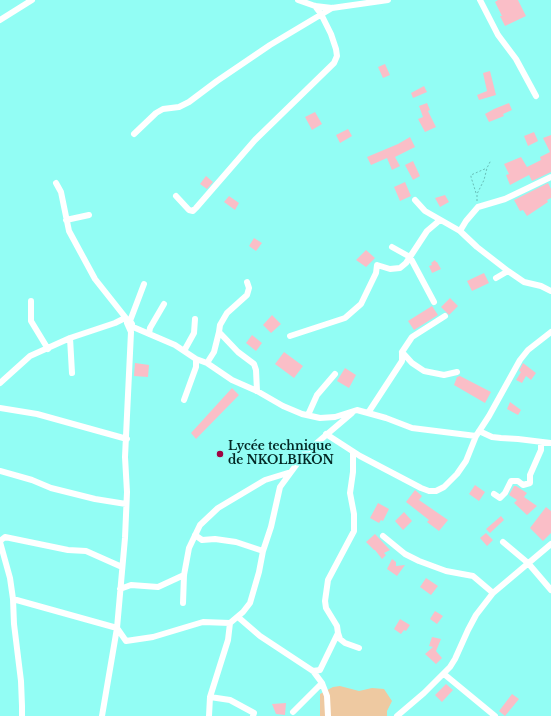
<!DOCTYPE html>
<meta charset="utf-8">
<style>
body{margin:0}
canvas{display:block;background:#92fdf4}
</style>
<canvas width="551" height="716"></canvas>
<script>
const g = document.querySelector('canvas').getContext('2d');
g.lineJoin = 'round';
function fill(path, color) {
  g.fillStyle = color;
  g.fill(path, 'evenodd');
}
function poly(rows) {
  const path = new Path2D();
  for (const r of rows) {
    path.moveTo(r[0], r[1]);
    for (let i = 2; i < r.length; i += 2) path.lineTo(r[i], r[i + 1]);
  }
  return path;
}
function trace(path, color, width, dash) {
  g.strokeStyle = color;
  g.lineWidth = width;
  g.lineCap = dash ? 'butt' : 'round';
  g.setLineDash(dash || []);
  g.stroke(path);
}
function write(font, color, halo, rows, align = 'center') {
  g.font = font + ' "Libre Baskerville",serif';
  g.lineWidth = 3;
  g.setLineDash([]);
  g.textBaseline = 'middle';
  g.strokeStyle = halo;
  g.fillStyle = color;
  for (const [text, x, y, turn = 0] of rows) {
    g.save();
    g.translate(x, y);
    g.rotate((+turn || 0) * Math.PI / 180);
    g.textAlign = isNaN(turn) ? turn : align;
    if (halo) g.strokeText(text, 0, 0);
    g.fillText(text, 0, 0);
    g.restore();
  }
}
fill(poly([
 [340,686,359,691,372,688,384,689,392,701,387,711,387,716,320,716,320,694,333,687]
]), '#eec9a1');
fill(poly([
 [498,0,518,0,526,16,505,26,500,16,502,16,495,2],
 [385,64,390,75,383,78,378,67],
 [490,71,496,95,479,100,477,95,487,91,483,73],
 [424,86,427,92,413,98,411,93],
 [427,103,430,110,428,111,436,127,425,132,418,119,423,117,419,106],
 [509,103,512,110,503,114,504,116,489,122,485,114,494,109],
 [315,112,322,124,312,130,305,117],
 [348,129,352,136,340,143,336,135],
 [534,132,538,141,528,146,524,136],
 [551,135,551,172,532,181,529,175,510,185,506,175,509,174,504,164,521,157,527,167,541,160,540,157,550,152,543,138],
 [410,137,415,147,395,157,400,166,392,170,387,158,371,165,367,157,398,144],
 [413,161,420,176,413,180,405,165],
 [206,176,213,182,207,189,200,184],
 [405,182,411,196,400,201,394,187],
 [548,183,551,189,551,198,547,200,548,202,527,216,523,210,520,211,514,200],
 [445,195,449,202,440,207,435,198],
 [229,196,239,203,235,210,224,202],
 [254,238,262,243,256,251,249,246],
 [366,250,375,258,366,267,356,260],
 [435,260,436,262,437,262,441,269,432,273,429,266,432,265,431,263],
 [484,273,489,283,472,291,467,281],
 [450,298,458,306,449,315,441,307],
 [432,306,438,315,414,330,408,321],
 [272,315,281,324,271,333,263,325],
 [252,335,262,343,256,351,246,343],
 [284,352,303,366,294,378,275,364],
 [135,363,149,365,148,377,134,376],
 [523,363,536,373,531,380,526,376,522,383,516,380,521,372,519,371],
 [345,368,356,375,349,388,337,381],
 [460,376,491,392,485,403,454,385,457,377],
 [232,388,239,395,196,439,191,433],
 [510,402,521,410,518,415,507,409],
 [475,485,485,492,479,501,469,494],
 [514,486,516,486,527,493,524,497,537,506,527,515,514,503,517,500,509,495],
 [415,490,422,496,419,500,448,520,439,531,427,522,429,520,406,502],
 [378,503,389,509,383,521,381,520,379,523,370,518],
 [546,507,551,511,551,533,543,541,530,528],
 [404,512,412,521,403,530,395,521],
 [501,516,504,520,490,533,486,529],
 [486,533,493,540,487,546,480,538],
 [375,534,390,550,384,553,386,555,382,559,375,550,374,550,366,542],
 [392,559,396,562,396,566,405,565,397,576,387,569],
 [426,578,438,586,431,595,420,587],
 [435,611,443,616,437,624,430,619],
 [400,619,410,625,406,631,404,630,401,634,394,629],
 [432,637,441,639,436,651,442,658,436,664,425,654,433,647,429,646],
 [446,684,453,690,442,702,435,695],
 [512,694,519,699,505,716,499,711],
 [286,703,285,715,276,714,272,704]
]), '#fabec7');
trace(poly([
 [476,193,471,177,471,175,487,168],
 [477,201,477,194,484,180,487,168,491,160]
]), '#67bdb6', 1, [2, 2]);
trace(poly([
 [298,0,315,6,332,8,388,0],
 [480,0,498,35,516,59,536,96],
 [0,20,32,0],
 [134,134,156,113,163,109,179,107,189,102,217,81,270,45,332,8],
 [56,183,61,192,69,231,95,279,133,327,175,345,196,359,207,363,232,380,257,391,283,406,302,414,320,418,335,417,357,410,386,418,412,428,476,436],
 [176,196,189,210,193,211,196,208,255,140,334,63,337,56,336,49,331,34,321,14,315,6],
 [415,200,425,211,460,231,477,247,508,271],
 [66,220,89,215],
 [460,231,466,221,478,207,505,199,551,177],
 [392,247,410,257,434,302],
 [496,278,508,271,524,282,541,286,551,291],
 [247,282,249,288,247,295,227,313,220,325,219,332,238,352,254,364,256,370,257,391],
 [31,301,31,321,48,349],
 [132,324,130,321,144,284],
 [149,334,150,328,164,304],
 [290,336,345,318,361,304,376,273,377,265,390,269,400,268,406,263,427,231,440,220],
 [70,338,72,373],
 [184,351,194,333,195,319],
 [402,352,412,363,424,371,444,375,457,372],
 [207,363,214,352,219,332],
 [0,383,30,356,70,338,115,323,125,318],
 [184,400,196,367,196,359],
 [0,408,37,414,127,439],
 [368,413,402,361,402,352,412,337,445,316],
 [308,415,317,395,335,374],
 [479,431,492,437,501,438,518,439,551,443],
 [326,434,360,456,421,488,429,491,436,491,444,487,457,474,466,461,476,436,489,416,520,360,528,350,551,332],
 [0,471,32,480,51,488,95,499,126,504],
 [494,494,500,498,505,493,511,481,518,481,523,485,530,483,530,475,541,450,541,443],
 [195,535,202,540,215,539,236,542,263,551],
 [383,536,405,554,419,561,446,571,473,576,493,593],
 [0,541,5,537,68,550,86,551,122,567],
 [0,542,10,578,13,599,14,624,21,681,22,706,22,716],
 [503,542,528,563,551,590],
 [120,589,131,585,158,587,184,575],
 [13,599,117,628,126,641,153,637,203,622,230,623],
 [183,603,184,575,189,548,200,525,218,508,265,480,291,472],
 [238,617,260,636,313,671,322,683,327,696,328,716],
 [338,633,340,639,345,643,359,648],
 [313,671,320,670,338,633,337,626,326,608,325,601,328,580,354,531,354,514,350,493,353,472,353,452],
 [444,674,495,716],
 [210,697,230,700,254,713,253,716],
 [293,712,322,683],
 [102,716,117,628,125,538,127,492,125,457,131,332,127,323],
 [209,716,210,697,228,640,230,623,243,612,250,603,259,572,263,551,271,527,280,487,305,453,352,413],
 [397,716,424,693,450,667,455,659,468,630,476,615,493,593,551,544]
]), '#fff', 6);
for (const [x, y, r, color] of [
 [220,454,4,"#a00342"]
]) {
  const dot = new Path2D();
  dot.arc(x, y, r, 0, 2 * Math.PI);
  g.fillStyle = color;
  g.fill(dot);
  trace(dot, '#92fdf4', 1.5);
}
write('bold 12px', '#032825', '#92fdf4', [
 ["Lycée technique",228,447],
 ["de NKOLBIKON",228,461]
], 'left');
</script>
